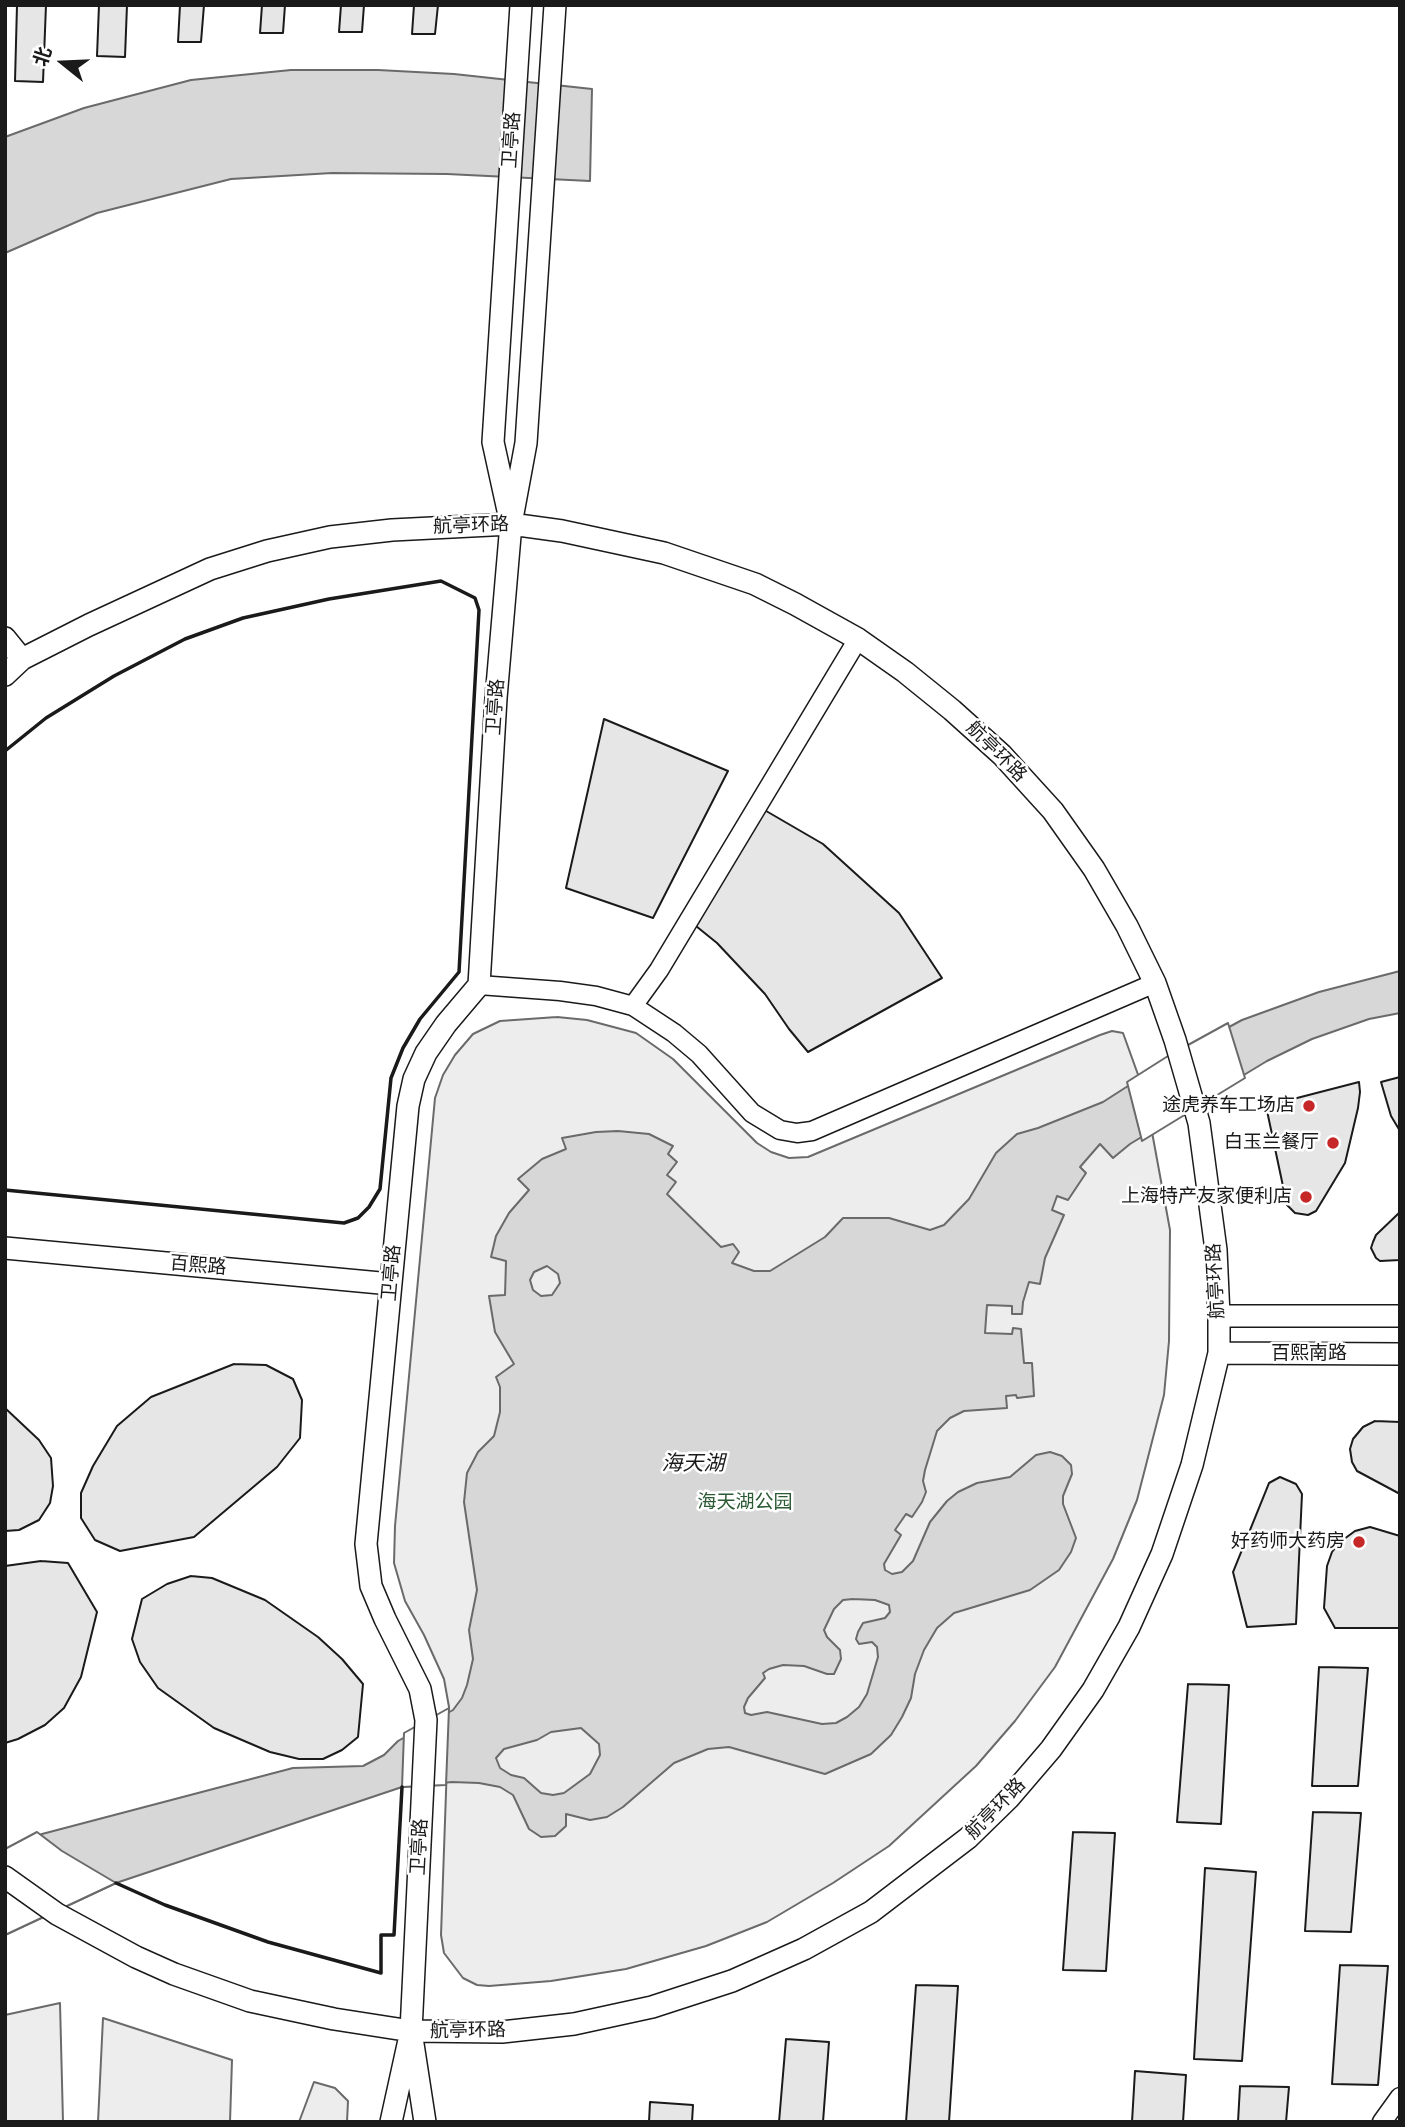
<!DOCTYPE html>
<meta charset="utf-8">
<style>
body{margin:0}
#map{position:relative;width:1405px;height:2127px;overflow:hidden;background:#fff;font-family:Arial,"Noto Sans SC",sans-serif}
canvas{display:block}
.frame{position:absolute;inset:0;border:7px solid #1a1a1a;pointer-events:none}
.north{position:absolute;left:28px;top:28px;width:70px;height:70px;-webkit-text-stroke:5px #fff;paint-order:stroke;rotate:288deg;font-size:19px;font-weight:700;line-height:28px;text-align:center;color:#1a1a1a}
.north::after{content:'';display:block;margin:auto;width:24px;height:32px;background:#1a1a1a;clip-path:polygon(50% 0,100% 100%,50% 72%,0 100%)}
</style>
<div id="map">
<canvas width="1405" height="2127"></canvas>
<div class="frame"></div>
<div class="north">北</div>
</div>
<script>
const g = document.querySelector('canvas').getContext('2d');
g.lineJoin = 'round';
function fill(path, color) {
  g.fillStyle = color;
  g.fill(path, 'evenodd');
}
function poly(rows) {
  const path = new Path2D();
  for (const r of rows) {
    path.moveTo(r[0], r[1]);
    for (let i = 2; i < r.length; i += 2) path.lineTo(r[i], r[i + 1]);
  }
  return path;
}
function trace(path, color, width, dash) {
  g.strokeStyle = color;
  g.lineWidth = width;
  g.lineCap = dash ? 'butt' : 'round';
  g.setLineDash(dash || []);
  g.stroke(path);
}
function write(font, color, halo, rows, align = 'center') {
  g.font = font + ' Arial,"Noto Sans SC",sans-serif';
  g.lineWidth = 5;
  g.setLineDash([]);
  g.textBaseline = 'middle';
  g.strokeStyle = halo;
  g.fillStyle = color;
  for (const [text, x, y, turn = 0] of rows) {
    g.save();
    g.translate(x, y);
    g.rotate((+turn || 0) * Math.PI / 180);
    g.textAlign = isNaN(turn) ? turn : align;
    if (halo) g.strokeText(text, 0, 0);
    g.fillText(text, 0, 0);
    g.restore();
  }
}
const built = poly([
 [557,1017,587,1020,636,1033,673,1059,757,1143,771,1152,789,1158,808,1157,1100,1035,1112,1031,1123,1033,1145,1094,1170,1230,1169,1341,1164,1395,1137,1500,1113,1559,1055,1667,1015,1721,976,1766,889,1846,833,1883,767,1922,706,1946,626,1969,551,1981,489,1986,477,1985,463,1978,444,1953,441,1935,449,1707,444,1679,424,1635,405,1601,394,1563,395,1526,435,1098,443,1075,455,1055,473,1034,500,1021,557,1017],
 [60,2003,63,2122,5,2122,5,2015,60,2003],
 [103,2018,232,2060,230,2122,98,2122,103,2018],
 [314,2082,335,2088,348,2101,347,2122,299,2122,314,2082]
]);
fill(built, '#ededed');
trace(built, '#6a6a6a', 2);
const water = poly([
 [291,70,378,70,454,74,592,89,590,181,447,174,332,173,231,179,97,213,5,253,5,137,84,108,191,80,291,70],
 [1400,971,1400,1013,1369,1019,1312,1039,1267,1061,1130,1144,1113,1158,1100,1144,1080,1167,1086,1173,1068,1200,1057,1196,1052,1210,1064,1215,1045,1258,1040,1284,1029,1282,1023,1302,1022,1314,1012,1314,1012,1306,987,1305,985,1333,1012,1334,1013,1328,1021,1329,1024,1363,1032,1363,1034,1396,1017,1398,1016,1395,1006,1396,1007,1408,964,1411,950,1418,937,1431,925,1470,923,1481,926,1492,922,1502,912,1517,906,1514,895,1530,901,1535,884,1564,885,1570,892,1574,902,1572,913,1561,930,1522,947,1501,958,1492,977,1483,1010,1477,1036,1455,1050,1452,1062,1456,1071,1465,1072,1474,1063,1496,1063,1504,1076,1538,1071,1552,1059,1570,1030,1590,954,1613,937,1628,924,1650,915,1674,911,1698,902,1717,891,1735,871,1754,825,1774,729,1747,708,1749,674,1763,623,1807,607,1817,590,1820,566,1814,566,1826,555,1836,541,1837,529,1829,513,1795,500,1787,479,1783,452,1782,402,1787,116,1883,5,1935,5,1853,42,1834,293,1768,363,1766,384,1755,398,1741,453,1710,462,1698,467,1685,473,1659,469,1630,477,1590,464,1502,467,1473,478,1452,494,1436,500,1412,500,1387,496,1377,514,1364,495,1332,489,1296,505,1295,506,1261,491,1257,496,1236,509,1213,529,1190,518,1179,542,1159,566,1149,562,1138,596,1132,618,1131,649,1134,673,1146,668,1154,677,1162,667,1175,676,1182,667,1194,721,1247,733,1244,739,1252,732,1263,754,1271,770,1271,825,1237,843,1218,889,1218,930,1230,944,1225,969,1199,996,1153,1017,1134,1038,1128,1103,1102,1170,1059,1242,1020,1319,992,1400,971],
 [547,1266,558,1274,560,1283,552,1295,541,1296,533,1290,530,1280,534,1272,547,1266],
 [853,1599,875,1600,889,1605,890,1612,885,1618,863,1623,858,1632,856,1639,859,1644,872,1642,877,1647,878,1657,867,1694,859,1707,847,1717,836,1723,822,1724,767,1712,751,1715,745,1713,744,1707,748,1698,765,1678,763,1673,769,1669,783,1665,804,1666,827,1674,834,1674,841,1659,840,1650,827,1637,824,1630,834,1609,843,1600,853,1599],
 [581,1728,599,1744,600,1755,590,1774,564,1793,553,1795,541,1793,524,1778,511,1775,500,1768,496,1758,504,1749,537,1740,551,1732,581,1728]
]);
fill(water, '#d7d7d7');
trace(water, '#6a6a6a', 2);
const pier = poly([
 [1228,1023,1245,1078,1142,1141,1127,1082,1168,1056,1228,1023],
 [449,1708,446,1785,402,1787,404,1733,449,1708],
 [37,1832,62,1851,116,1883,5,1935,5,1849,37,1832]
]);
fill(pier, '#fff');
trace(pier, '#6a6a6a', 2);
const building = poly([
 [17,5,46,5,43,82,15,81,17,5],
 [99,5,127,5,125,57,97,56,99,5],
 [180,5,204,5,201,42,178,42,180,5],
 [262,5,285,5,283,33,260,33,262,5],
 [341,5,364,5,362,32,339,32,341,5],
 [414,5,438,5,435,34,412,34,414,5],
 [604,719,728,771,653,918,566,888,604,719],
 [761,808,823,844,899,913,942,978,808,1052,789,1029,765,994,717,943,691,922,761,808],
 [1400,1077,1400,1131,1391,1116,1381,1082,1400,1077],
 [1359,1082,1360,1092,1358,1108,1345,1163,1316,1211,1308,1215,1295,1213,1287,1205,1266,1106,1359,1082],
 [1400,1212,1400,1260,1380,1261,1376,1258,1371,1248,1373,1242,1376,1235,1400,1212],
 [234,1364,266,1365,293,1379,302,1400,300,1438,277,1467,194,1537,120,1551,95,1540,81,1518,81,1493,93,1466,117,1426,151,1397,234,1364],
 [5,1408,39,1440,51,1458,53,1486,50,1503,39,1520,19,1530,5,1531,5,1408],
 [1375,1421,1400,1422,1400,1494,1357,1471,1352,1462,1350,1449,1353,1439,1363,1427,1375,1421],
 [1280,1477,1296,1484,1302,1494,1296,1624,1247,1627,1233,1572,1269,1483,1280,1477],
 [1370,1527,1400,1536,1400,1628,1335,1628,1324,1608,1327,1566,1332,1552,1340,1542,1355,1531,1370,1527],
 [41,1561,68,1563,97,1612,81,1677,64,1708,45,1725,18,1739,5,1743,5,1566,41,1561],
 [191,1576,212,1578,265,1600,318,1637,342,1659,363,1684,358,1737,342,1750,323,1759,299,1759,270,1752,214,1728,158,1688,140,1662,132,1639,142,1599,167,1584,191,1576],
 [1319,1667,1368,1668,1358,1786,1312,1786,1319,1667],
 [1188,1684,1229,1685,1221,1824,1177,1822,1188,1684],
 [1313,1812,1361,1813,1351,1932,1305,1931,1313,1812],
 [1073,1832,1115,1833,1106,1971,1063,1970,1073,1832],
 [1205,1868,1256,1872,1242,2061,1194,2059,1205,1868],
 [1340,1965,1388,1966,1378,2085,1332,2084,1340,1965],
 [916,1985,958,1986,949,2122,906,2122,916,1985],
 [786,2039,829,2042,823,2122,779,2122,786,2039],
 [1135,2071,1186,2075,1183,2122,1132,2122,1135,2071],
 [1240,2086,1289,2087,1286,2122,1238,2122,1240,2086],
 [650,2102,693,2105,692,2122,649,2122,650,2102]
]);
fill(building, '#e6e6e6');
trace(building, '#1a1a1a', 2);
const minor = poly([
 [479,985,560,991,596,996,633,1006,674,1033,699,1054,752,1113,780,1130,797,1133,812,1131,1155,983],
 [633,1006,659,970,858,639],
 [1382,2122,1400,2097]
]);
const tertiary = poly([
 [509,515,493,442,521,5],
 [5,638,22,659],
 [5,675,22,659,89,625,210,569,267,551,330,537,392,530,511,524,562,531,664,553,755,584,795,604,858,639,905,672,952,710,1002,755,1053,811,1094,869,1127,926,1155,983,1175,1040,1199,1123,1216,1250,1219,1316,1219,1353,1192,1465,1162,1554,1129,1627,1093,1690,1051,1749,1009,1798,968,1838,871,1912,804,1949,732,1981,652,2007,574,2024,502,2032,411,2031,334,2019,250,2001,174,1974,136,1957,57,1914,5,1877],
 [5,1248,391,1284],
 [1219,1316,1400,1316],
 [1219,1353,1400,1354],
 [413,2044,425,2122],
 [391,2122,411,2031,426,1720,420,1689,385,1619,371,1586,366,1544,408,1106,414,1079,426,1053,446,1024,479,985,496,698,511,524,526,443,555,5]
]);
trace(minor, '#1a1a1a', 21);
trace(tertiary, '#1a1a1a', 24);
trace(minor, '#fff', 18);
trace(tertiary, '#fff', 21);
trace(poly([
 [5,751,46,718,114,676,185,639,243,618,329,599,441,581,475,598,479,610,459,972,420,1019,403,1048,391,1078,380,1189,369,1207,358,1218,344,1223,5,1190],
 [116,1883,165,1905,268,1942,381,1973,381,1935,394,1935,402,1787]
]), '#1a1a1a', 3.5);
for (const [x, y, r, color] of [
 [1309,1106,7,"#c62828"],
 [1333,1143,7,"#c62828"],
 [1306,1197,7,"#c62828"],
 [1359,1542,7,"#c62828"]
]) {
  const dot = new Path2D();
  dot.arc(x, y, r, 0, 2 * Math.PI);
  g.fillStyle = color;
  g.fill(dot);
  trace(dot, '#fff', 2.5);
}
write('19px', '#1a1a1a', '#fff', [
 ["卫亭路",512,140,-86],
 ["航亭环路",471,526,-2],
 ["卫亭路",496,707,-86],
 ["航亭环路",996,752,45],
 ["百熙路",198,1266,5],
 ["卫亭路",392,1273,-85],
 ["航亭环路",1216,1281,-93],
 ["百熙南路",1309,1354],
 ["航亭环路",996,1809,-46],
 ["卫亭路",420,1847,-87],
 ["航亭环路",468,2031,-1]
]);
write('19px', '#1a1a1a', '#fff', [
 ["途虎养车工场店",1295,1106],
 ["白玉兰餐厅",1319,1143],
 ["上海特产友家便利店",1292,1197],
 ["好药师大药房",1345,1542]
], 'right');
write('19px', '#2b5a34', '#fff', [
 ["海天湖公园",745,1503]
]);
write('italic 21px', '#1a1a1a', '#fff', [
 ["海天湖",693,1464]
]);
</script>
